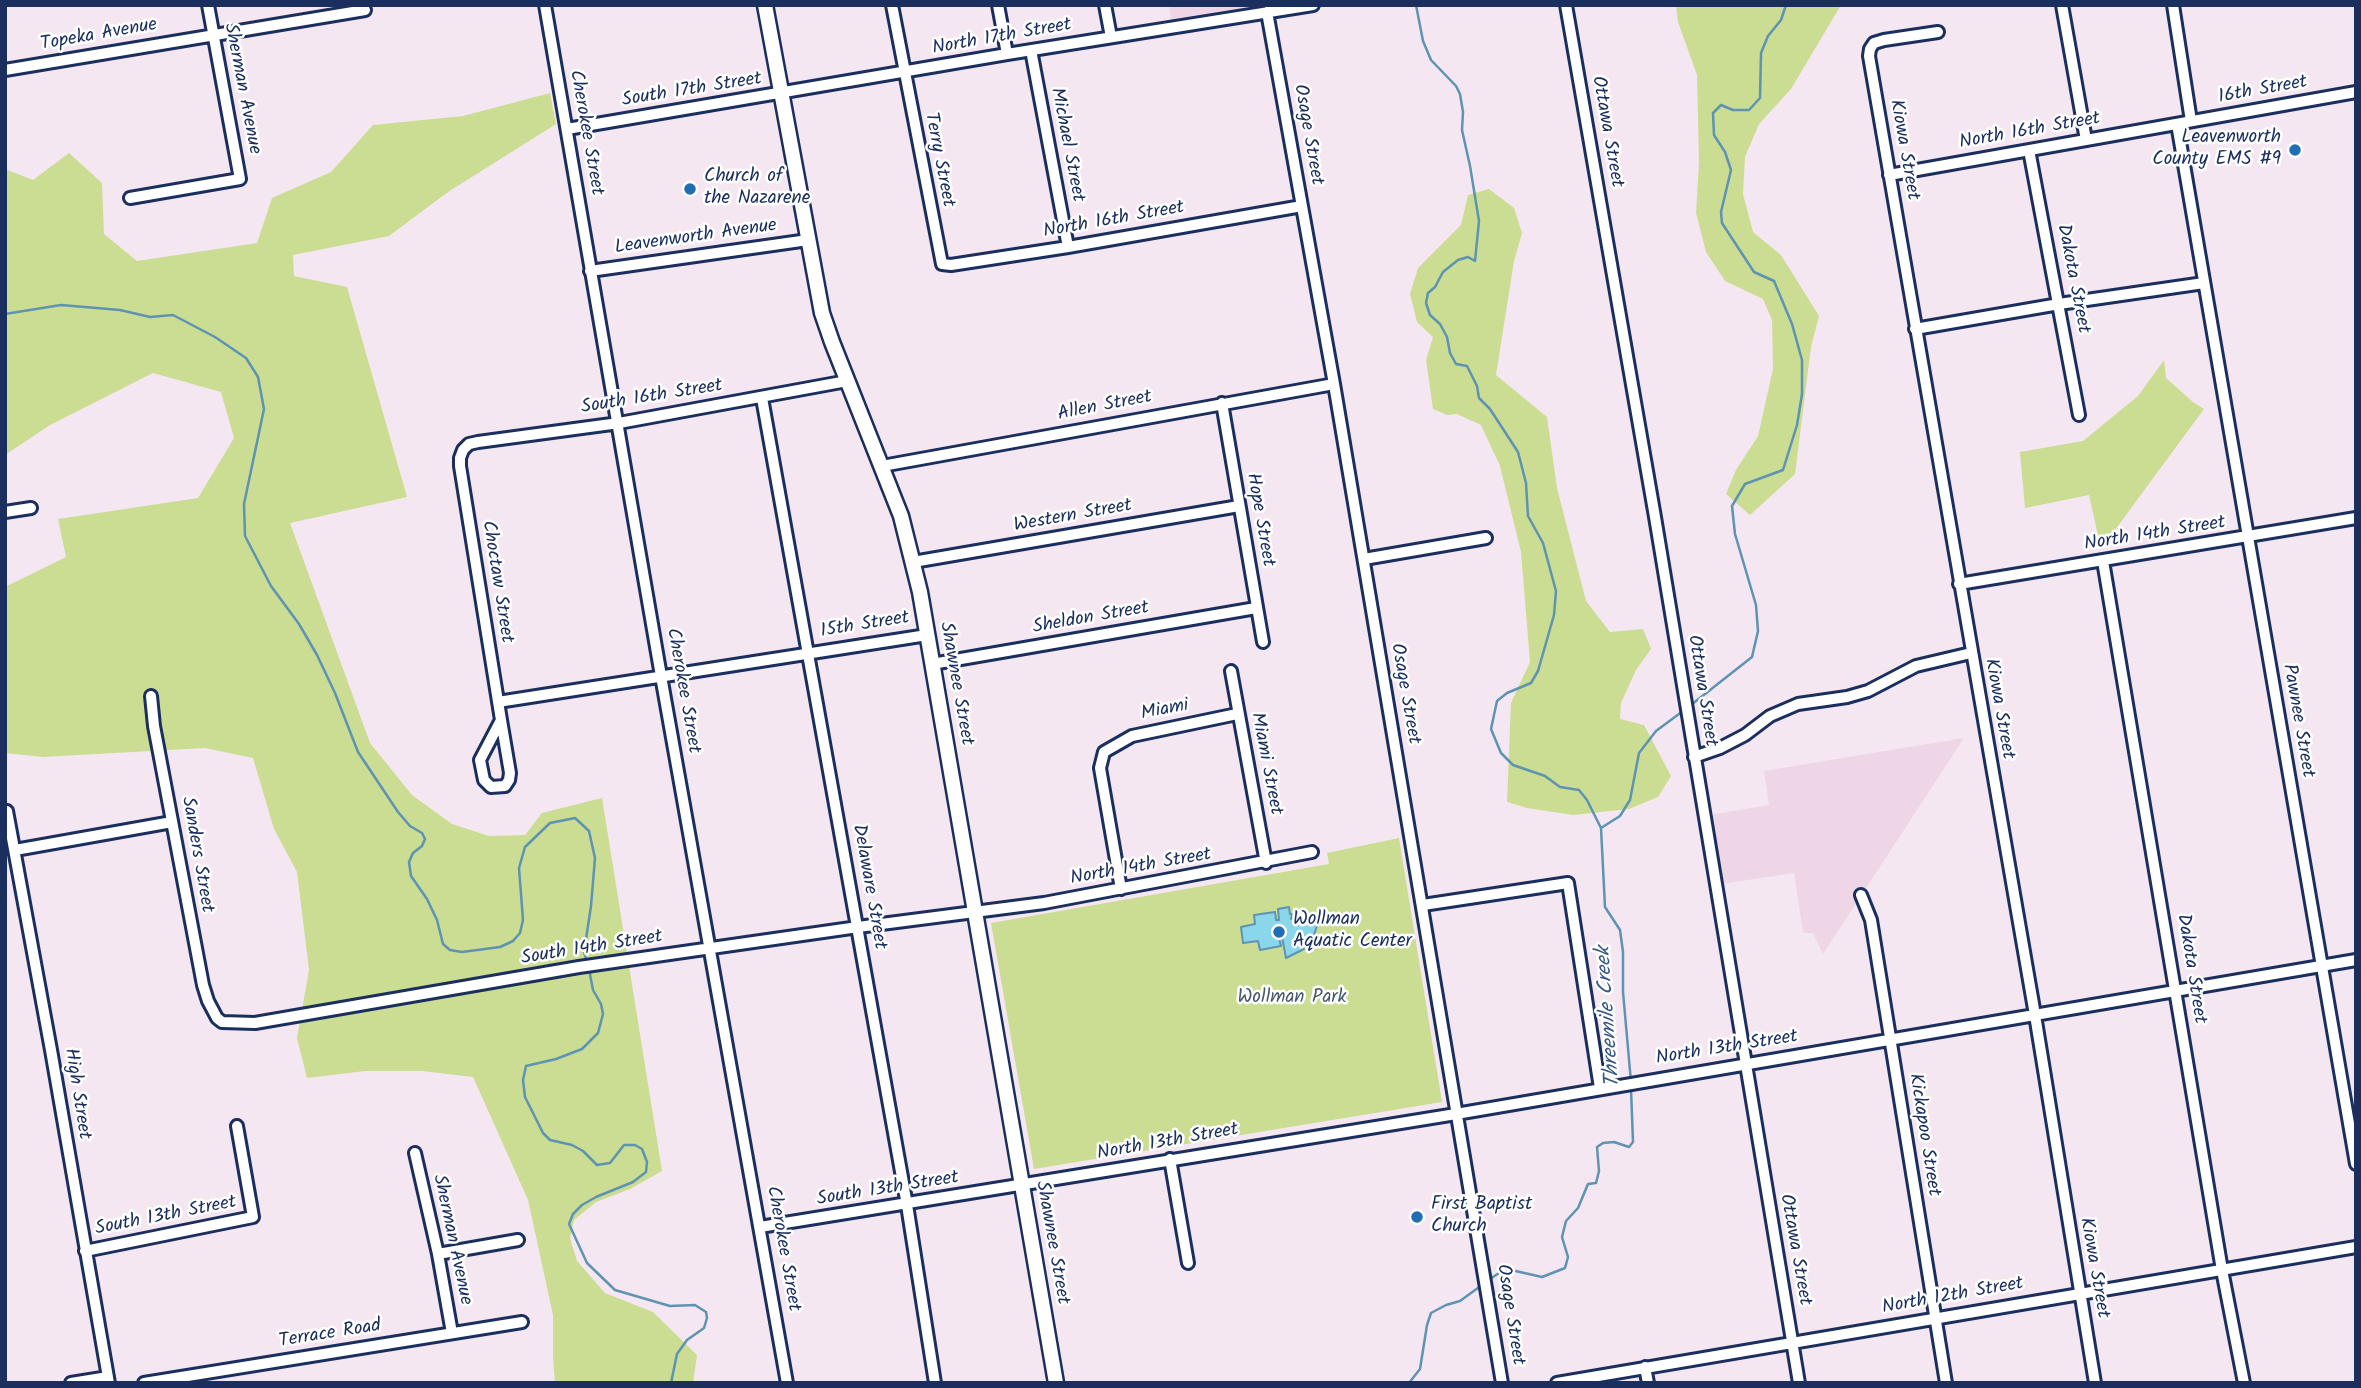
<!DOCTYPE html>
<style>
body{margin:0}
#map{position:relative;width:2361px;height:1388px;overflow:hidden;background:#f5e7f1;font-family:Kalam,sans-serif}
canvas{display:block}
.frame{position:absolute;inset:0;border:7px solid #1b2f5e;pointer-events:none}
</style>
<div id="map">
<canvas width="2361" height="1388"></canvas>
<div class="frame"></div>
</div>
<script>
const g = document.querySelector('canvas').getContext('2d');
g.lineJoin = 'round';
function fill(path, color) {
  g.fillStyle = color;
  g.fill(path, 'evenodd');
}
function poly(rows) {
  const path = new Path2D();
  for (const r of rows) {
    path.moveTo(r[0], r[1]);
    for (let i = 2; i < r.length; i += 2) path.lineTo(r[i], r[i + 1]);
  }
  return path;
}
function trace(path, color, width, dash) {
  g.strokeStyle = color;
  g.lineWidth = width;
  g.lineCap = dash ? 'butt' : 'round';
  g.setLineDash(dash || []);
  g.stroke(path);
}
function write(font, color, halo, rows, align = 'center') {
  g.font = font + ' Kalam,sans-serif';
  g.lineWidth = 5;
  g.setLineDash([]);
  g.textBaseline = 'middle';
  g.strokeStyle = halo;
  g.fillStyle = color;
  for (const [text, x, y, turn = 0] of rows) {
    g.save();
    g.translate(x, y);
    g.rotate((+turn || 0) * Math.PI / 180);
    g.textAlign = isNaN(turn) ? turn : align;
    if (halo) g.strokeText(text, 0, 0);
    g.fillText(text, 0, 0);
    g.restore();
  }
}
fill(poly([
 [1169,5,1313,5,1172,28],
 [1964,738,1823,954,1813,933,1803,933,1794,873,1715,885,1704,816,1769,805,1764,771]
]), '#eed6e7');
fill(poly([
 [1676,5,1841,5,1791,89,1759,124,1745,157,1743,194,1753,232,1781,255,1819,316,1811,347,1795,474,1750,515,1726,494,1736,470,1758,436,1773,369,1772,320,1763,299,1725,281,1706,252,1696,213,1699,162,1697,75,1678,22],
 [550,93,556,124,448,192,389,236,293,255,294,276,347,287,407,497,290,523,370,743,412,795,452,824,489,836,525,835,542,813,602,798,662,1171,630,1189,596,1202,574,1220,570,1238,577,1261,605,1293,653,1312,697,1355,693,1383,555,1383,553,1357,553,1315,528,1200,473,1077,422,1071,365,1071,307,1078,297,1038,309,970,297,872,274,829,253,758,205,748,43,757,5,753,5,587,66,557,58,519,198,498,234,438,221,392,153,373,50,425,5,455,5,169,33,180,69,153,102,183,104,234,137,261,257,243,272,198,331,172,373,125,463,116],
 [1489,189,1514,208,1522,233,1514,261,1496,375,1547,417,1557,488,1586,601,1610,632,1643,629,1651,649,1636,670,1621,703,1620,719,1644,725,1671,776,1658,797,1629,809,1573,815,1527,808,1507,802,1511,703,1530,662,1521,552,1500,466,1481,425,1457,414,1447,415,1433,409,1426,360,1433,337,1417,322,1410,294,1418,268,1461,225,1468,195],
 [2164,360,2166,378,2193,402,2204,409,2101,549,2089,495,2025,508,2020,452,2083,441,2138,396],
 [1399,838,1442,1102,1034,1169,991,923,1329,864,1327,853]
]), '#cadd92');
const water = poly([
 [1289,907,1290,914,1292,914,1291,919,1317,914,1317,926,1312,941,1308,946,1301,939,1299,941,1304,949,1286,958,1282,937,1279,938,1281,946,1260,950,1258,941,1243,943,1241,927,1255,924,1254,915,1275,912,1276,920,1279,920,1278,909,1289,907]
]);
fill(water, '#8ad6ea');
trace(water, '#5e93b2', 2);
trace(poly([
 [1416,5,1423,41,1431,60,1456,86,1460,94,1463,112,1462,130,1470,166,1479,221,1475,261,1468,257,1458,260,1443,272,1435,287,1428,293,1426,303,1430,315,1440,324,1447,337,1450,353,1456,364,1467,366,1477,386,1479,398,1490,409,1518,452,1526,483,1528,516,1543,543,1556,591,1554,615,1538,671,1531,683,1507,693,1497,701,1491,729,1501,753,1513,765,1545,776,1560,787,1579,790,1587,800,1601,828],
 [5,314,61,305,120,310,150,317,173,315,215,337,246,358,258,377,264,409,244,504,245,536,271,586,299,624,317,655,335,693,358,752,398,812,410,826,422,833,425,839,422,846,413,853,409,862,411,876,427,899,437,920,443,944,450,950,462,952,500,947,513,941,520,933,523,920,519,868,525,847,550,823,575,818,589,831,595,858,591,906,584,952,587,962],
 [1691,705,1752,657,1758,631,1756,605,1735,534,1732,506,1745,484,1783,470,1797,425,1802,394,1802,360,1792,324,1774,281,1754,272,1722,223,1721,212,1731,170,1725,152,1714,135,1713,113,1721,105,1733,110,1749,110,1760,98,1761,53,1768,36,1781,20,1786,5],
 [589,969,593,990,601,1004,603,1014,598,1033,582,1049,556,1059,526,1066,523,1080,525,1097,543,1133,550,1140,572,1145,583,1151,597,1165,610,1163,624,1145,635,1145,642,1149,647,1162,646,1172,633,1182,596,1197,582,1205,573,1214,569,1224,587,1263,615,1290,670,1306,695,1305,706,1312,707,1318,704,1328,687,1340,677,1354,671,1383],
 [1631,1082,1623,992,1623,952,1620,930,1605,907,1601,828,1620,816,1630,800,1639,753,1656,731,1683,711],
 [1487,1281,1502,1271,1511,1270,1542,1277,1565,1268,1568,1257,1562,1237,1566,1221,1578,1208,1588,1184,1596,1183,1599,1171,1597,1147,1603,1143,1614,1142,1629,1147,1633,1142,1631,1089],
 [1409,1383,1420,1369,1427,1325,1431,1313,1446,1305,1460,1301,1482,1285]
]), '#5e93b2', 2.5);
const minor = poly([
 [545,5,661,676,787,1383],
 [892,5,942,264,951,265,1068,247,1302,206],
 [998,5,1007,54],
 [1105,5,1111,37],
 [1566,5,1655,517,1799,1383],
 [2062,5,2086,140],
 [2173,5,2191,121],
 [1267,12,1334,384,1502,1383],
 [1938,32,1884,40,1874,43,1870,49,1869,56,2035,1015,2095,1383],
 [1031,50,1068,247],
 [5,70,365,10],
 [2177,124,2356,1164],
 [567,129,1007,54,1313,5],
 [2029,150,2079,415],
 [1889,175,2356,92],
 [130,198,240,179,208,5],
 [590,271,808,240],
 [1915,329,2059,304,2204,283],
 [762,398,907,1205,935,1383],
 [1222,403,1263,642],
 [882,466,1334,384],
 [5,512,31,508],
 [1364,559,1486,538],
 [2103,561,2222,1270,2244,1383],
 [913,562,1239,506],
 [1959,584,2356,518],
 [932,664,1256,608],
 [1231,671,1266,863],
 [151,696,154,726,203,985,208,1001,217,1018,222,1022,255,1023,579,967,858,927,1044,903,1312,852],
 [498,702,927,635],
 [501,720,510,773,509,780,505,786,491,787,484,780,480,760,501,720,460,466,460,458,463,450,469,444,478,442,619,423,847,381],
 [1694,757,1720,748,1745,735,1770,716,1798,704,1847,697,1868,691,1916,666,1971,653],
 [7,811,51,1050,109,1383],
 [15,850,172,822],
 [1121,889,1100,768,1104,752,1132,736,1237,714],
 [1861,895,1871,920,1946,1383],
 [1423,905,1568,883,1600,1088],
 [415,1153,438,1254,452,1333],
 [1170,1159,1188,1263],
 [760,1227,1456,1114,2356,960],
 [85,1251,253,1217,237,1126],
 [438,1254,518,1240],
 [1645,1367,1648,1383],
 [71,1383,108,1377],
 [144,1383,522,1322],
 [1557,1383,2356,1247]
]);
const tertiary = poly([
 [765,5,822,313,832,342,901,516,920,592,1056,1383]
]);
trace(minor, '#1b2f5e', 16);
trace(tertiary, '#1b2f5e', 19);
trace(minor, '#fff', 10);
trace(tertiary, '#fff', 14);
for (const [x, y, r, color] of [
 [2295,150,7,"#1f6fb2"],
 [690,189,7,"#1f6fb2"],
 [1279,932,7,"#1f6fb2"],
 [1417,1217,7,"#1f6fb2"]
]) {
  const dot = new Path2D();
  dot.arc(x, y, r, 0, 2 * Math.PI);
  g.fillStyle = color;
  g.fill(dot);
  trace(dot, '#fff', 2.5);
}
write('19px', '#1b2f5e', '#fff', [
 ["Topeka Avenue",99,36,-10],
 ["North 17th Street",1002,38,-10],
 ["Sherman Avenue",241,89,79],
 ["South 17th Street",692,91,-9],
 ["16th Street",2263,91,-10],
 ["Ottawa Street",1606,132,80],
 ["North 16th Street",2030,132,-10],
 ["Cherokee Street",585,133,80],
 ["Osage Street",1307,135,80],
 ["Michael Street",1066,145,79],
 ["Kiowa Street",1903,150,80],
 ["Terry Street",938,160,79],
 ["North 16th Street",1114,221,-10],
 ["Leavenworth Avenue",696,238,-8],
 ["Dakota Street",2072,279,79],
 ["South 16th Street",652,398,-9],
 ["Allen Street",1105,407,-11],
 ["Western Street",1073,517,-10],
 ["Hope Street",1259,520,80],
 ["North 14th Street",2155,535,-9],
 ["Choctaw Street",496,582,81],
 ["Sheldon Street",1091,619,-10],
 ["15th Street",865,626,-9],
 ["Shawnee Street",955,684,80],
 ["Cherokee Street",682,691,80],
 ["Ottawa Street",1701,691,81],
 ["Osage Street",1404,694,80],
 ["Kiowa Street",1998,709,80],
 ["Miami",1165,711,-11],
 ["Pawnee Street",2297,721,80],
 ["Miami Street",1265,764,79],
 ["Sanders Street",196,855,80],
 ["North 14th Street",1141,868,-10],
 ["Delaware Street",868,887,80],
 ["South 14th Street",592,949,-9],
 ["Dakota Street",2190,969,81],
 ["North 13th Street",1727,1049,-9],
 ["High Street",76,1094,81],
 ["Kickapoo Street",1923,1135,81],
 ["North 13th Street",1168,1143,-10],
 ["South 13th Street",888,1190,-9],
 ["South 13th Street",166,1217,-11],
 ["Sherman Avenue",451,1240,78],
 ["Shawnee Street",1051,1243,80],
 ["Cherokee Street",782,1249,80],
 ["Ottawa Street",1794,1250,80],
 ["Kiowa Street",2093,1268,80],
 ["North 12th Street",1953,1297,-10],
 ["Osage Street",1509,1315,81],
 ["Terrace Road",330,1335,-9]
]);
write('19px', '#1b2f5e', '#fff', [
 ["Leavenworth",2281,139,"right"],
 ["County EMS #9",2281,161,"right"],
 ["Church of",704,178],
 ["the Nazarene",704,200],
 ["Wollman",1293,921],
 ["Aquatic Center",1293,943],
 ["First Baptist",1431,1206],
 ["Church",1431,1228]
], 'left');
write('19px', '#475a6b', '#fff', [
 ["Wollman Park",1292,999]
]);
write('italic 21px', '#375981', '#fff', [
 ["Threemile Creek",1610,1017,-94]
]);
</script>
